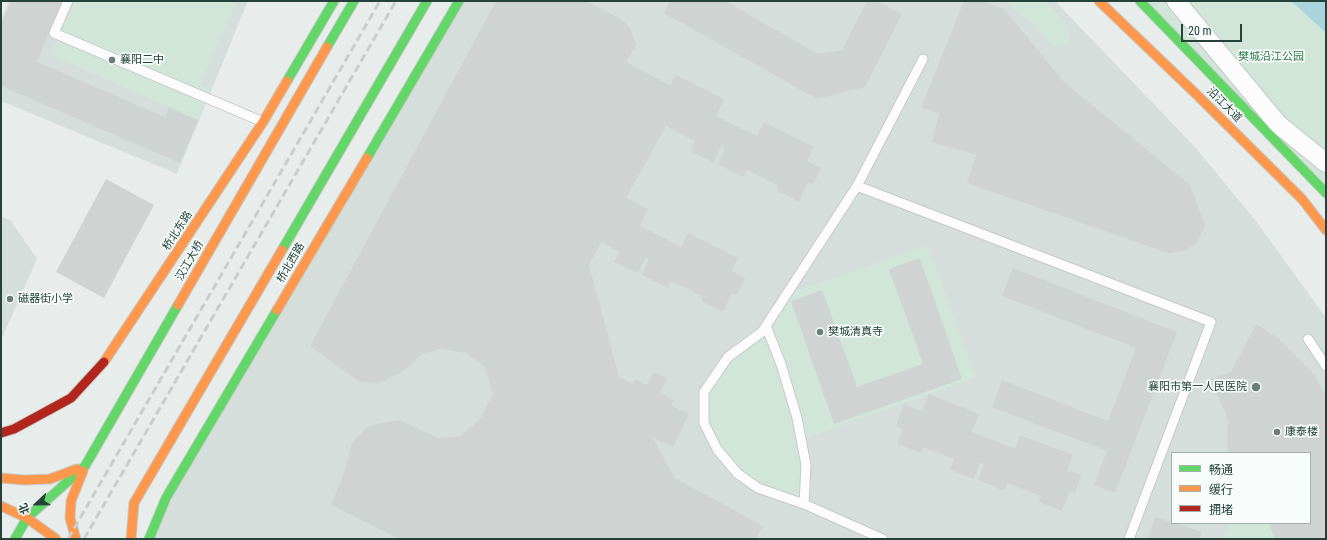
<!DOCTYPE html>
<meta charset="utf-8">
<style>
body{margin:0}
#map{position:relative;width:1327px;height:540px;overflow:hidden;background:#e8edeb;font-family:"Roboto Condensed","Noto Sans SC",sans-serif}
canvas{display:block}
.frame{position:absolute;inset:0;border:2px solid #24423a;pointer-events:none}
.legend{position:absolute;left:1171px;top:452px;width:140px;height:72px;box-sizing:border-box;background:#f7fbf9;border:1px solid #a3b1ad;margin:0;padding:5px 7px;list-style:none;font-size:12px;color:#24423a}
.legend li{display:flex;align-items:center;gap:8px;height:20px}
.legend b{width:20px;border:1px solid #a3b1ad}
.north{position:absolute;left:16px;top:484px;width:40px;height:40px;-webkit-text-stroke:3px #f7fbf9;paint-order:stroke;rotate:248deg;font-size:11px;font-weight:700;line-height:16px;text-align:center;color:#24423a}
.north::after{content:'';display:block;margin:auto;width:14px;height:18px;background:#24423a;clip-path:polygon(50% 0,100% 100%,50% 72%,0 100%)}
.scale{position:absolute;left:1181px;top:24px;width:61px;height:18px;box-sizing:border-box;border:2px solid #24423a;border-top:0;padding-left:5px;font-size:12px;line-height:14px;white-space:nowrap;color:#24423a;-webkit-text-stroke:3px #f7fbf9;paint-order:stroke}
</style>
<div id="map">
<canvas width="1327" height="540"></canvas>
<div class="frame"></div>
<ul class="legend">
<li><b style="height:5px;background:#63d668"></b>畅通</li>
<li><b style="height:5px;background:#ff974d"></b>缓行</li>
<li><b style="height:5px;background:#b3261e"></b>拥堵</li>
</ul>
<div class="north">北</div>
<div class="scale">20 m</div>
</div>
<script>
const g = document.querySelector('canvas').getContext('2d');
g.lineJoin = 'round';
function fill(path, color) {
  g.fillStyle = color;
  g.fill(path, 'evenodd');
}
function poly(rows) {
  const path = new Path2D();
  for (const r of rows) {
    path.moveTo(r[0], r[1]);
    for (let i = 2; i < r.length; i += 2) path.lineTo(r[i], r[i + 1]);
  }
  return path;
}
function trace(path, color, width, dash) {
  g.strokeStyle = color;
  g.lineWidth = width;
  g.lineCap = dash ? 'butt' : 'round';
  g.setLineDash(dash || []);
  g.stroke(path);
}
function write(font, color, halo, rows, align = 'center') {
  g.font = font + ' "Roboto Condensed","Noto Sans SC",sans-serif';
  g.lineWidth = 3.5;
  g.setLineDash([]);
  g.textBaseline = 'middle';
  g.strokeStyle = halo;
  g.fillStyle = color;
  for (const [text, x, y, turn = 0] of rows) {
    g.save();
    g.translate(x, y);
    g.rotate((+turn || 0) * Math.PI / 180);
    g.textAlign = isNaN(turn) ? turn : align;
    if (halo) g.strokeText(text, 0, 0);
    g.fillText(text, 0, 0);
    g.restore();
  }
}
fill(poly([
 [9,1,248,1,177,174,1,101,1,20],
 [456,1,1055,1,1195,147,1256,221,1326,318,1326,539,149,539],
 [1172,453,1310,453,1310,523,1172,523],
 [1,216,11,221,37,259,1,340]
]), '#d6dedb');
fill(poly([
 [73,1,237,1,200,85,210,89,198,120,51,55],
 [1005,1,1045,1,1067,27,1071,44,1054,46,1031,22],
 [1140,1,1291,1,1326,33,1326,193],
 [928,246,976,377,801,440,804,504,758,488,737,473,704,423,704,392,728,357,762,332,786,294],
 [1229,523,1269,523,1275,539,1223,539]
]), '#d1e6d8');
fill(poly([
 [1291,1,1326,1,1326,33]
]), '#a9d4db');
fill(poly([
 [11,1,62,1,37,62,165,117,169,107,198,120,180,163,1,86,1,24],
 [496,1,587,1,622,20,630,28,636,45,626,62,670,85,676,75,724,99,716,116,757,136,764,122,814,147,807,161,821,168,813,185,808,182,799,202,777,190,779,186,747,170,743,177,718,164,725,149,721,147,713,163,691,151,695,141,666,126,626,198,648,209,640,226,681,247,688,233,738,258,732,271,745,278,737,295,732,293,723,312,701,301,703,296,671,281,668,288,642,275,649,260,645,258,638,273,614,262,620,252,601,242,589,265,618,373,618,376,633,384,635,379,647,385,654,372,667,378,660,393,674,400,671,405,689,414,673,447,652,437,675,478,763,526,756,539,399,539,331,505,344,473,352,443,367,427,380,423,400,420,438,438,461,436,480,419,493,394,485,367,466,353,440,349,420,355,405,370,380,383,360,382,310,346],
 [670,1,725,1,818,54,842,50,866,3,863,1,876,1,902,14,865,87,817,99,664,13],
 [964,1,984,1,1004,9,1064,82,1190,185,1205,225,1197,243,1185,251,1168,253,967,183,976,155,932,142,939,113,921,108],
 [106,179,154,205,104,298,56,272],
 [920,258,962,379,834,424,791,301,822,290,857,387,923,364,889,269],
 [1013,268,1177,332,1115,493,1094,485,1107,451,992,407,1002,380,1108,421,1136,348,1002,296],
 [1256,324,1279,339,1314,374,1326,396,1326,539,1275,539,1269,523,1310,523,1310,453,1229,453,1227,444,1228,419,1211,379,1231,372],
 [929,394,979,414,972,432,1015,449,1020,435,1073,455,1067,470,1081,475,1075,493,1070,491,1062,511,1039,502,1041,496,1008,483,1004,491,978,480,984,464,980,463,974,479,950,470,954,459,923,447,921,453,897,444,903,429,896,426,904,404,922,411],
 [1155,517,1202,532,1200,539,1148,539]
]), '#cfd4d2');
const lane = poly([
 [68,1,54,33,263,122],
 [923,59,857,186,1211,322,1129,539],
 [857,186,762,332,728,357,704,392,704,423,717,449,737,473,758,488,804,504,883,539],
 [766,326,781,364,797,418,806,465,804,504],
 [1308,339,1326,366]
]);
const street = poly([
 [1176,1,1278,124,1326,163]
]);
const fast = poly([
 [1140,1,1326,193],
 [327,47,354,1],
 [287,81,334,1],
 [367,158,459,1],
 [282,250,427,1],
 [15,539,27,518,85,466,178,305],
 [149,539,166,498,277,310]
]);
const slow = poly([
 [1099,1,1196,94,1302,199,1326,230],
 [178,305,327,47],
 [277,310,367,158],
 [104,362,263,122,287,81],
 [1,478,24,480,50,479,77,469],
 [1,506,27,518,56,539],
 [76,539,70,518,71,501,83,471],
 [131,539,134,503,282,250]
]);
const jam = poly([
 [1,433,14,429,71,398,104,362]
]);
trace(lane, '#c5cac8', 11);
trace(street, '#c5cac8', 20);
trace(fast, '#c3cbc8', 11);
trace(slow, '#c3cbc8', 11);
trace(jam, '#c3cbc8', 11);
trace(lane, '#fcfcfc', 9);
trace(street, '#fcfcfc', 18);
trace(fast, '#63d668', 9);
trace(slow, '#ff974d', 9);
trace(jam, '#b3261e', 9);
trace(poly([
 [68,539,380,1],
 [84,539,396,1]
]), '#c9cdcc', 3, [8, 4]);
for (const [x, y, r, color] of [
 [112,60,4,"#697e78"],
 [10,299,4,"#697e78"],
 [820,332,4,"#697e78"],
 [1256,387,5,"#697e78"],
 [1277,432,4,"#697e78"]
]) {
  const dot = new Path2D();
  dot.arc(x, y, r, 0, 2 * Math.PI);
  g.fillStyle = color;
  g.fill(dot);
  trace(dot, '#f7fbf9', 1.5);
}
write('11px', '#2d7a4b', '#f7fbf9', [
 ["樊城沿江公园",1271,57]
]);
write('11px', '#24423a', '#f7fbf9', [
 ["襄阳二中",120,60],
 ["磁器街小学",18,299],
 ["樊城清真寺",828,332],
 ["襄阳市第一人民医院",1247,387,"right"],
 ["康泰楼",1285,432]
], 'left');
write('11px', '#24423a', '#f7fbf9', [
 ["沿江大道",1224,105,45],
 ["桥北东路",178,231,-57],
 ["汉江大桥",190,261,-60],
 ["桥北西路",291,263,-60]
]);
</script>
